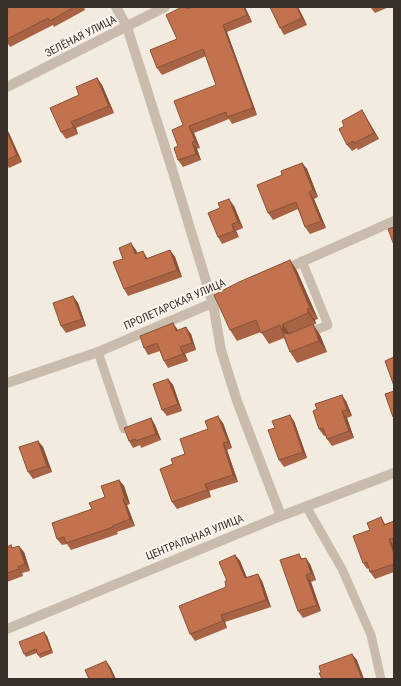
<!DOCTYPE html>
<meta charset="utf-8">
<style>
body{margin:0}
#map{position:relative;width:401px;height:686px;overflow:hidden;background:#f2ebe0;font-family:"Roboto Condensed",sans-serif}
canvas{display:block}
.frame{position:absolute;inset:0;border:8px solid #39302a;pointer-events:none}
</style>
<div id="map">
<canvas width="401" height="686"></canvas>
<div class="frame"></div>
</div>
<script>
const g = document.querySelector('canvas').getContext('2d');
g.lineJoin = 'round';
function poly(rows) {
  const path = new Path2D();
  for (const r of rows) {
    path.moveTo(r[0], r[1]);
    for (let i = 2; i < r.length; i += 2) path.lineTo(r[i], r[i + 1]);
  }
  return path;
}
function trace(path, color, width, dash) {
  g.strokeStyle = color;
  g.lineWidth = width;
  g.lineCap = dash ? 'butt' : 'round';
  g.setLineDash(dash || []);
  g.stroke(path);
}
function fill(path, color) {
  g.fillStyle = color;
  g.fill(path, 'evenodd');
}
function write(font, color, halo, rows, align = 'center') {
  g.font = font + ' "Roboto Condensed",sans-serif';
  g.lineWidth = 4;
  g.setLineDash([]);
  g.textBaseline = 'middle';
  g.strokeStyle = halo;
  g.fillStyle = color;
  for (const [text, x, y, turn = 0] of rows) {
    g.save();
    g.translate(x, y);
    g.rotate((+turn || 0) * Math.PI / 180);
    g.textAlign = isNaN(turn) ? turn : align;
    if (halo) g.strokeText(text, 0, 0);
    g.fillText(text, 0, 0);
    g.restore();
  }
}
trace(poly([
 [302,261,328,325,306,334],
 [98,352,124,429],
 [306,506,342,569,371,635,381,679]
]), '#cabcac', 9);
trace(poly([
 [116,7,127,27,172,169,213,304,221,350,237,401,281,516],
 [7,87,165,7],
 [281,271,394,221],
 [7,383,98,352,217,301],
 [7,629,281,516,394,473]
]), '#cabcac', 10);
fill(poly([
 [7,7,84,7,85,10,54,27,53,25,10,47,7,42,7,14,8,14],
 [182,7,187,7,188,9,245,7,252,22,227,32,257,115,232,124,229,119,194,133,200,148,197,149,201,160,183,167,178,160,178,146,183,125,216,85,206,56,162,75,157,68,177,39],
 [270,7,298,7,307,25,284,35,280,28],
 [370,7,389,7,375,13],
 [97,78,102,85,114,113,76,128,78,134,66,139,61,132,79,95],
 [362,110,366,117,379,139,358,150,357,148,352,151,347,145,344,126],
 [7,130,9,133,22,162,9,168,7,165],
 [302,163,307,169,318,197,314,199,326,228,310,234,305,227,298,209,273,220,268,213,282,175],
 [234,206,243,228,236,231,239,237,222,244,218,237],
 [136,250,137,253,148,258,170,250,175,257,182,277,128,296,124,289,123,259],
 [290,260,297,271,318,319,315,320,316,324,313,325,320,335,327,352,297,363,290,352,284,338,269,344,261,332,237,341,230,330],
 [73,296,78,303,86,326,66,333,61,326],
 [178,330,191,334,196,350,185,354,188,361,168,368,164,361,160,351,148,355,144,348],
 [168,379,173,385,182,411,167,416,162,410],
 [346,401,352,416,347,418,354,438,332,446,327,439,326,435,324,436,319,429],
 [151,418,155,425,161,440,141,448,140,445,133,448,129,441],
 [294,421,307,458,284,467,279,460],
 [223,423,232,448,227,450,238,482,209,491,211,497,177,509,172,502,185,454,208,429],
 [38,441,43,447,52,472,33,479,28,472],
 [119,480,124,486,130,504,127,505,135,526,117,532,118,534,71,550,67,544,62,545,57,539,105,497],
 [394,521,394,545,393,545,394,548,394,572,375,579,370,572,369,568,367,569,363,563,370,530,385,524],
 [11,545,12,548,24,552,30,571,22,573,23,576,7,582,7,547],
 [299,554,302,559,310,564,316,580,311,582,321,611,303,618,298,611],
 [235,555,240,561,247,578,262,581,271,607,225,622,227,628,195,641,190,634,226,587,227,581],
 [47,636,53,653,40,658,37,653,26,657,24,654]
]), '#a76343');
fill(poly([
 [244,7,245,7,252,22,247,15],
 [297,7,298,7,307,25,302,18],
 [223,25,227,32,257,115,253,108],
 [97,78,102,85,114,113,109,106],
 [362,110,366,117,379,139,374,133],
 [71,122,76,128,78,134,74,127],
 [189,126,194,133,200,148,195,141],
 [7,130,9,133,22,162,17,155,7,132],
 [192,142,197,149,201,160,196,154],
 [302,163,307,169,318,197,313,190],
 [309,192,314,199,326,228,321,221],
 [229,199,234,206,243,228,238,222],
 [232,224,236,231,239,237,234,231],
 [131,243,136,250,140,261,135,254],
 [170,250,175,257,182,277,177,270],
 [143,251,147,258,150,265,146,259],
 [290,260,297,271,318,319,310,308],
 [73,296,78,303,86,326,82,319],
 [307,309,315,320,316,324,308,313],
 [173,323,178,330,181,338,176,331],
 [283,324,290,335,289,341,282,330],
 [313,324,320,335,327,352,319,341],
 [186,327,191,334,196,350,192,343],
 [180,347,185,354,188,361,183,354],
 [168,379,173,385,182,411,178,404],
 [342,395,346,401,352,416,347,410],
 [342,411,347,418,354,438,349,431],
 [290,415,294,421,307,458,303,452],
 [218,416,223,423,232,448,228,442],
 [151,418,155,425,161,440,156,434],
 [38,441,43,447,52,472,47,466],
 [223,443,227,450,238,482,233,475],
 [119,480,124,486,130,504,125,498],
 [205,484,209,491,211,497,207,490],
 [123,499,127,505,135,526,130,519],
 [381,517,385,524,388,531,384,525],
 [389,539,393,545,394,548,394,554],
 [19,546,24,552,30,571,25,564],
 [235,555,240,561,250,585,245,578],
 [306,558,310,564,316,580,311,573],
 [18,567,22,573,23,576,19,569],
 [258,574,262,581,271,607,266,600],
 [306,575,311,582,321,611,317,605],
 [221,615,225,622,227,628,223,621],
 [44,632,47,636,53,653,51,650],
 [352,654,357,660,364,679,362,679],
 [106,661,111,668,116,679,114,679]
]), '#885037');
const building = poly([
 [7,7,74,7,50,21,48,18,7,39,7,14,8,14,7,7],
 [182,7,186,7,187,9,192,7,244,7,247,15,223,25,253,108,227,117,226,112,189,126,195,141,192,142,196,154,178,160,174,148,178,146,172,130,183,125,174,101,216,85,203,49,157,68,150,50,177,39,166,15,182,7],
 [270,7,297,7,302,18,280,28,270,7],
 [97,78,109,106,71,122,74,127,61,132,50,108,79,95,76,87,97,78],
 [362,110,374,133,354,143,353,141,347,145,339,129,344,126,342,121,362,110],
 [7,132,17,155,7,160,7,132],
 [302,163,313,190,309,192,321,221,305,227,296,202,268,213,257,185,282,175,281,171,302,163],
 [229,199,238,222,232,224,234,231,218,237,208,213,220,208,218,203,229,199],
 [394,227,394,245,388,229,394,227],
 [131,243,135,254,143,251,146,259,170,250,177,270,124,289,113,262,123,259,119,248,131,243],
 [290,260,310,308,307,309,308,313,283,324,282,330,284,333,289,334,313,324,319,341,290,352,280,325,261,333,256,320,230,330,214,295,239,282,290,260],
 [73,296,82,319,61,326,53,303,73,296],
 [173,323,176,331,186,327,192,343,180,347,183,354,164,361,157,343,144,348,140,336,173,323],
 [394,357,394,386,385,361,394,357],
 [168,379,178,404,162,410,153,384,168,379],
 [394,391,394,417,393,417,385,394,394,391],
 [342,395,347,410,342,411,349,431,327,439,323,428,319,429,313,411,317,409,315,404,342,395],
 [290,415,303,452,279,460,268,430,275,428,272,421,290,415],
 [218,416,228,442,223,443,233,475,205,484,207,490,172,502,160,469,173,464,171,459,185,454,180,439,208,429,205,421,218,416],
 [151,418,156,434,136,441,136,439,129,441,124,428,151,418],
 [38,441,47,466,28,472,19,447,38,441],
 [119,480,125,498,123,499,130,519,112,526,113,527,66,543,64,537,57,539,52,523,92,509,89,503,105,497,101,486,119,480],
 [381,517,384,525,394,521,394,538,389,539,394,554,394,564,370,572,367,562,363,563,353,536,370,530,367,523,381,517],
 [11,545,12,548,19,546,25,564,18,567,19,569,7,573,7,547,11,545],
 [299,554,301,559,306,558,311,573,306,575,317,605,298,611,280,560,299,554],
 [235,555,245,578,258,574,266,600,221,615,223,621,190,634,179,606,226,587,225,581,227,581,219,562,235,555],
 [44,632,51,650,38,655,36,649,24,654,19,642,44,632],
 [352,654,362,679,322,679,319,673,321,673,319,666,352,654],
 [106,661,114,679,89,679,85,670,106,661]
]);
fill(building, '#c2734e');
trace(building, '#885037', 1);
write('11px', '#39302a', '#faf4ec', [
 ["ЗЕЛЁНАЯ УЛИЦА",81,37,-27],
 ["ПРОЛЕТАРСКАЯ УЛИЦА",175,305,-24],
 ["ЦЕНТРАЛЬНАЯ УЛИЦА",195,538,-22]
]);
</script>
